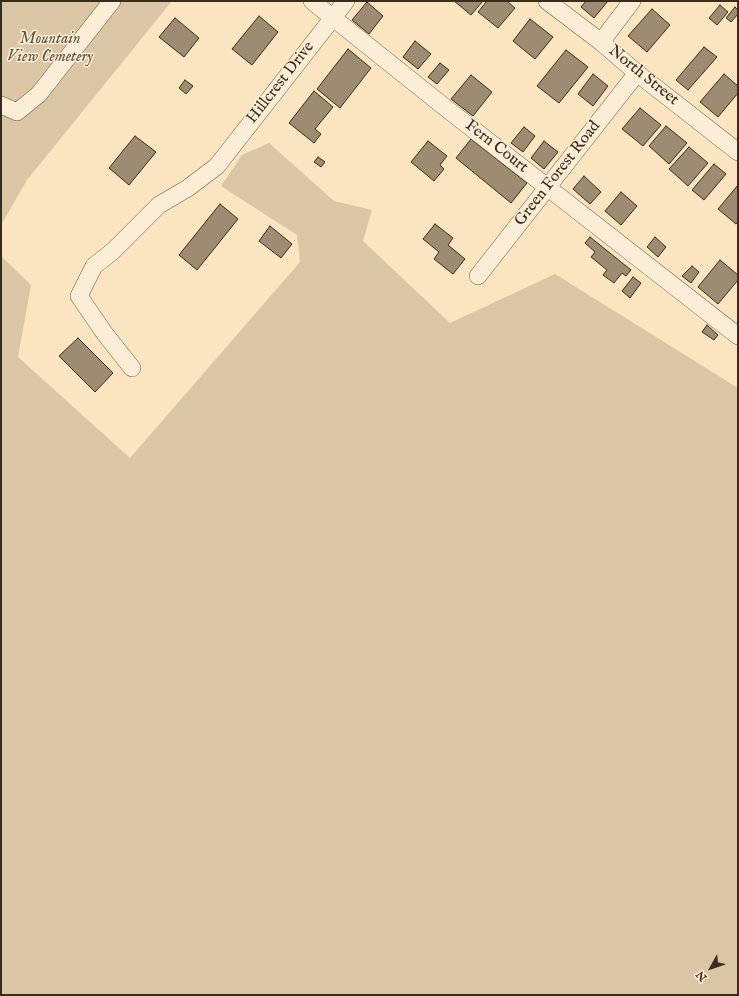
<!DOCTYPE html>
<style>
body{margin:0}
#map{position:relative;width:739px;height:996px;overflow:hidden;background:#fbe5c0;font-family:"IM FELL English",serif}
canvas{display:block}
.frame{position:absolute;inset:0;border:2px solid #382c1c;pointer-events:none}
.north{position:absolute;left:691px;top:948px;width:40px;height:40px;-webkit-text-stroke:3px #fceed6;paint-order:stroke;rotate:230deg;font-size:11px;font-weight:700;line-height:16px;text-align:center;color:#382c1c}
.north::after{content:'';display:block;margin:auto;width:14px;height:18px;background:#382c1c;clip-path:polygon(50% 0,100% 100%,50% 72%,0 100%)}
</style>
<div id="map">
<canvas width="739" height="996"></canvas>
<div class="frame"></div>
<div class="north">N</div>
</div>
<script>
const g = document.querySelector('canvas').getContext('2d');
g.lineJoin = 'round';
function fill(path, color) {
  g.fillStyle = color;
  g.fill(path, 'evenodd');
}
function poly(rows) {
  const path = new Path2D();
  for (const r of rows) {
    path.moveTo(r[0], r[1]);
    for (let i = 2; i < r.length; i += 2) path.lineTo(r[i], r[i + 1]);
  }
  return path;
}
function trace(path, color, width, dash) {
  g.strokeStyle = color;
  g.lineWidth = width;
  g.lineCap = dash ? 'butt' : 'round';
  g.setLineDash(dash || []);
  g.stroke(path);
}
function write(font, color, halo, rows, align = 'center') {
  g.font = font + ' "IM FELL English",serif';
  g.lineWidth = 3;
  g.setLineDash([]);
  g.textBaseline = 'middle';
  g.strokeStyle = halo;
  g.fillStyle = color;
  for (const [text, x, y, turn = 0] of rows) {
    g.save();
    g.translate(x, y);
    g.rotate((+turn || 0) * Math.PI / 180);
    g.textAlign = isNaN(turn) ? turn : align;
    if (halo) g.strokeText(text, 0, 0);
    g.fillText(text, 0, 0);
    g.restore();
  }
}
fill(poly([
 [1,1,172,1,27,180,1,225],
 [269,143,334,201,372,210,363,241,450,323,555,274,738,388,738,995,1,995,1,256,31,285,18,357,130,458,300,262,297,235,221,186,242,155]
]), '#dac6a4');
const building = poly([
 [454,1,483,1,471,15,454,1],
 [487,1,507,1,515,8,498,28,478,12,487,1],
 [586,1,608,1,594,18,581,7,586,1],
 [367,2,383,16,369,34,352,20,367,2],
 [720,5,728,12,717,25,709,18,720,5],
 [735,7,738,10,738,14,731,22,726,18,735,7],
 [652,9,670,25,647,52,628,36,652,9],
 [259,16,278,32,252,65,232,49,259,16],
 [175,18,199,38,184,57,159,37,175,18],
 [530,19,553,37,535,59,513,41,530,19],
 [415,41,431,54,418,69,403,57,415,41],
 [704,47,717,57,688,90,676,80,704,47],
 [348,49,371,68,340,108,317,89,348,49],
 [566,50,588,67,559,103,537,86,566,50],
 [440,63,449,70,437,84,428,77,440,63],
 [593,74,608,86,593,106,578,94,593,74],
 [724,74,738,86,738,93,718,117,700,102,724,74],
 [471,75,492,92,473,116,451,99,471,75],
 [185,80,193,86,186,94,179,88,185,80],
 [314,91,333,107,315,129,321,134,314,143,289,123,314,91],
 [640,108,661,125,643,146,622,129,640,108],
 [666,126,687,143,669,164,649,146,666,126],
 [524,127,535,136,523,152,511,143,524,127],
 [135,136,156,152,129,185,109,168,135,136],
 [471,139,527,183,511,203,456,158,471,139],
 [428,141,447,156,440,165,444,169,434,181,411,162,428,141],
 [544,141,558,152,544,169,531,158,544,141],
 [689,147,708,163,688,186,669,169,689,147],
 [318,157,325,162,321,167,314,162,318,157],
 [714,164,726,174,704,200,692,190,714,164],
 [584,176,601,192,590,204,573,189,584,176],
 [738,185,738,222,736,224,718,209,738,185],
 [621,192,637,206,621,225,605,211,621,192],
 [220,204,238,219,197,270,179,255,220,204],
 [435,224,453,238,448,245,465,259,453,274,434,259,439,252,423,239,435,224],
 [270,226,292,244,281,258,259,241,270,226],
 [590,237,631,270,626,276,622,273,614,283,603,275,607,270,591,257,595,252,585,243,590,237],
 [655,237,666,247,658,257,647,247,655,237],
 [720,260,738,275,738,280,718,304,698,287,720,260],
 [692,266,699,272,691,283,682,276,692,266],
 [633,277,641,283,630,298,622,291,633,277],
 [707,325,718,335,714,340,702,332,707,325],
 [78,338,113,373,95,392,59,356,78,338]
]);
fill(building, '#9d8c71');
trace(building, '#382c1c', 1);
const minor = poly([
 [312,1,442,105,738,336],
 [547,1,601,42,637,73,738,152],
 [601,42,632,1],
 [1,105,17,112,39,94,112,1],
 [478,276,637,73],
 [132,368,105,334,79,296,94,266,113,251,159,205,188,188,217,166,346,1]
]);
trace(minor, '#695a45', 18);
trace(minor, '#fceed6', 17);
write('italic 16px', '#60523e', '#fceed6', [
 ["Mountain",50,40],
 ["View Cemetery",50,58]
]);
write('16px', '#382c1c', '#fceed6', [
 ["North Street",643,76,39],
 ["Hillcrest Drive",281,83,-52],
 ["Fern Court",496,147,38],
 ["Green Forest Road",558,174,-52]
]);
</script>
